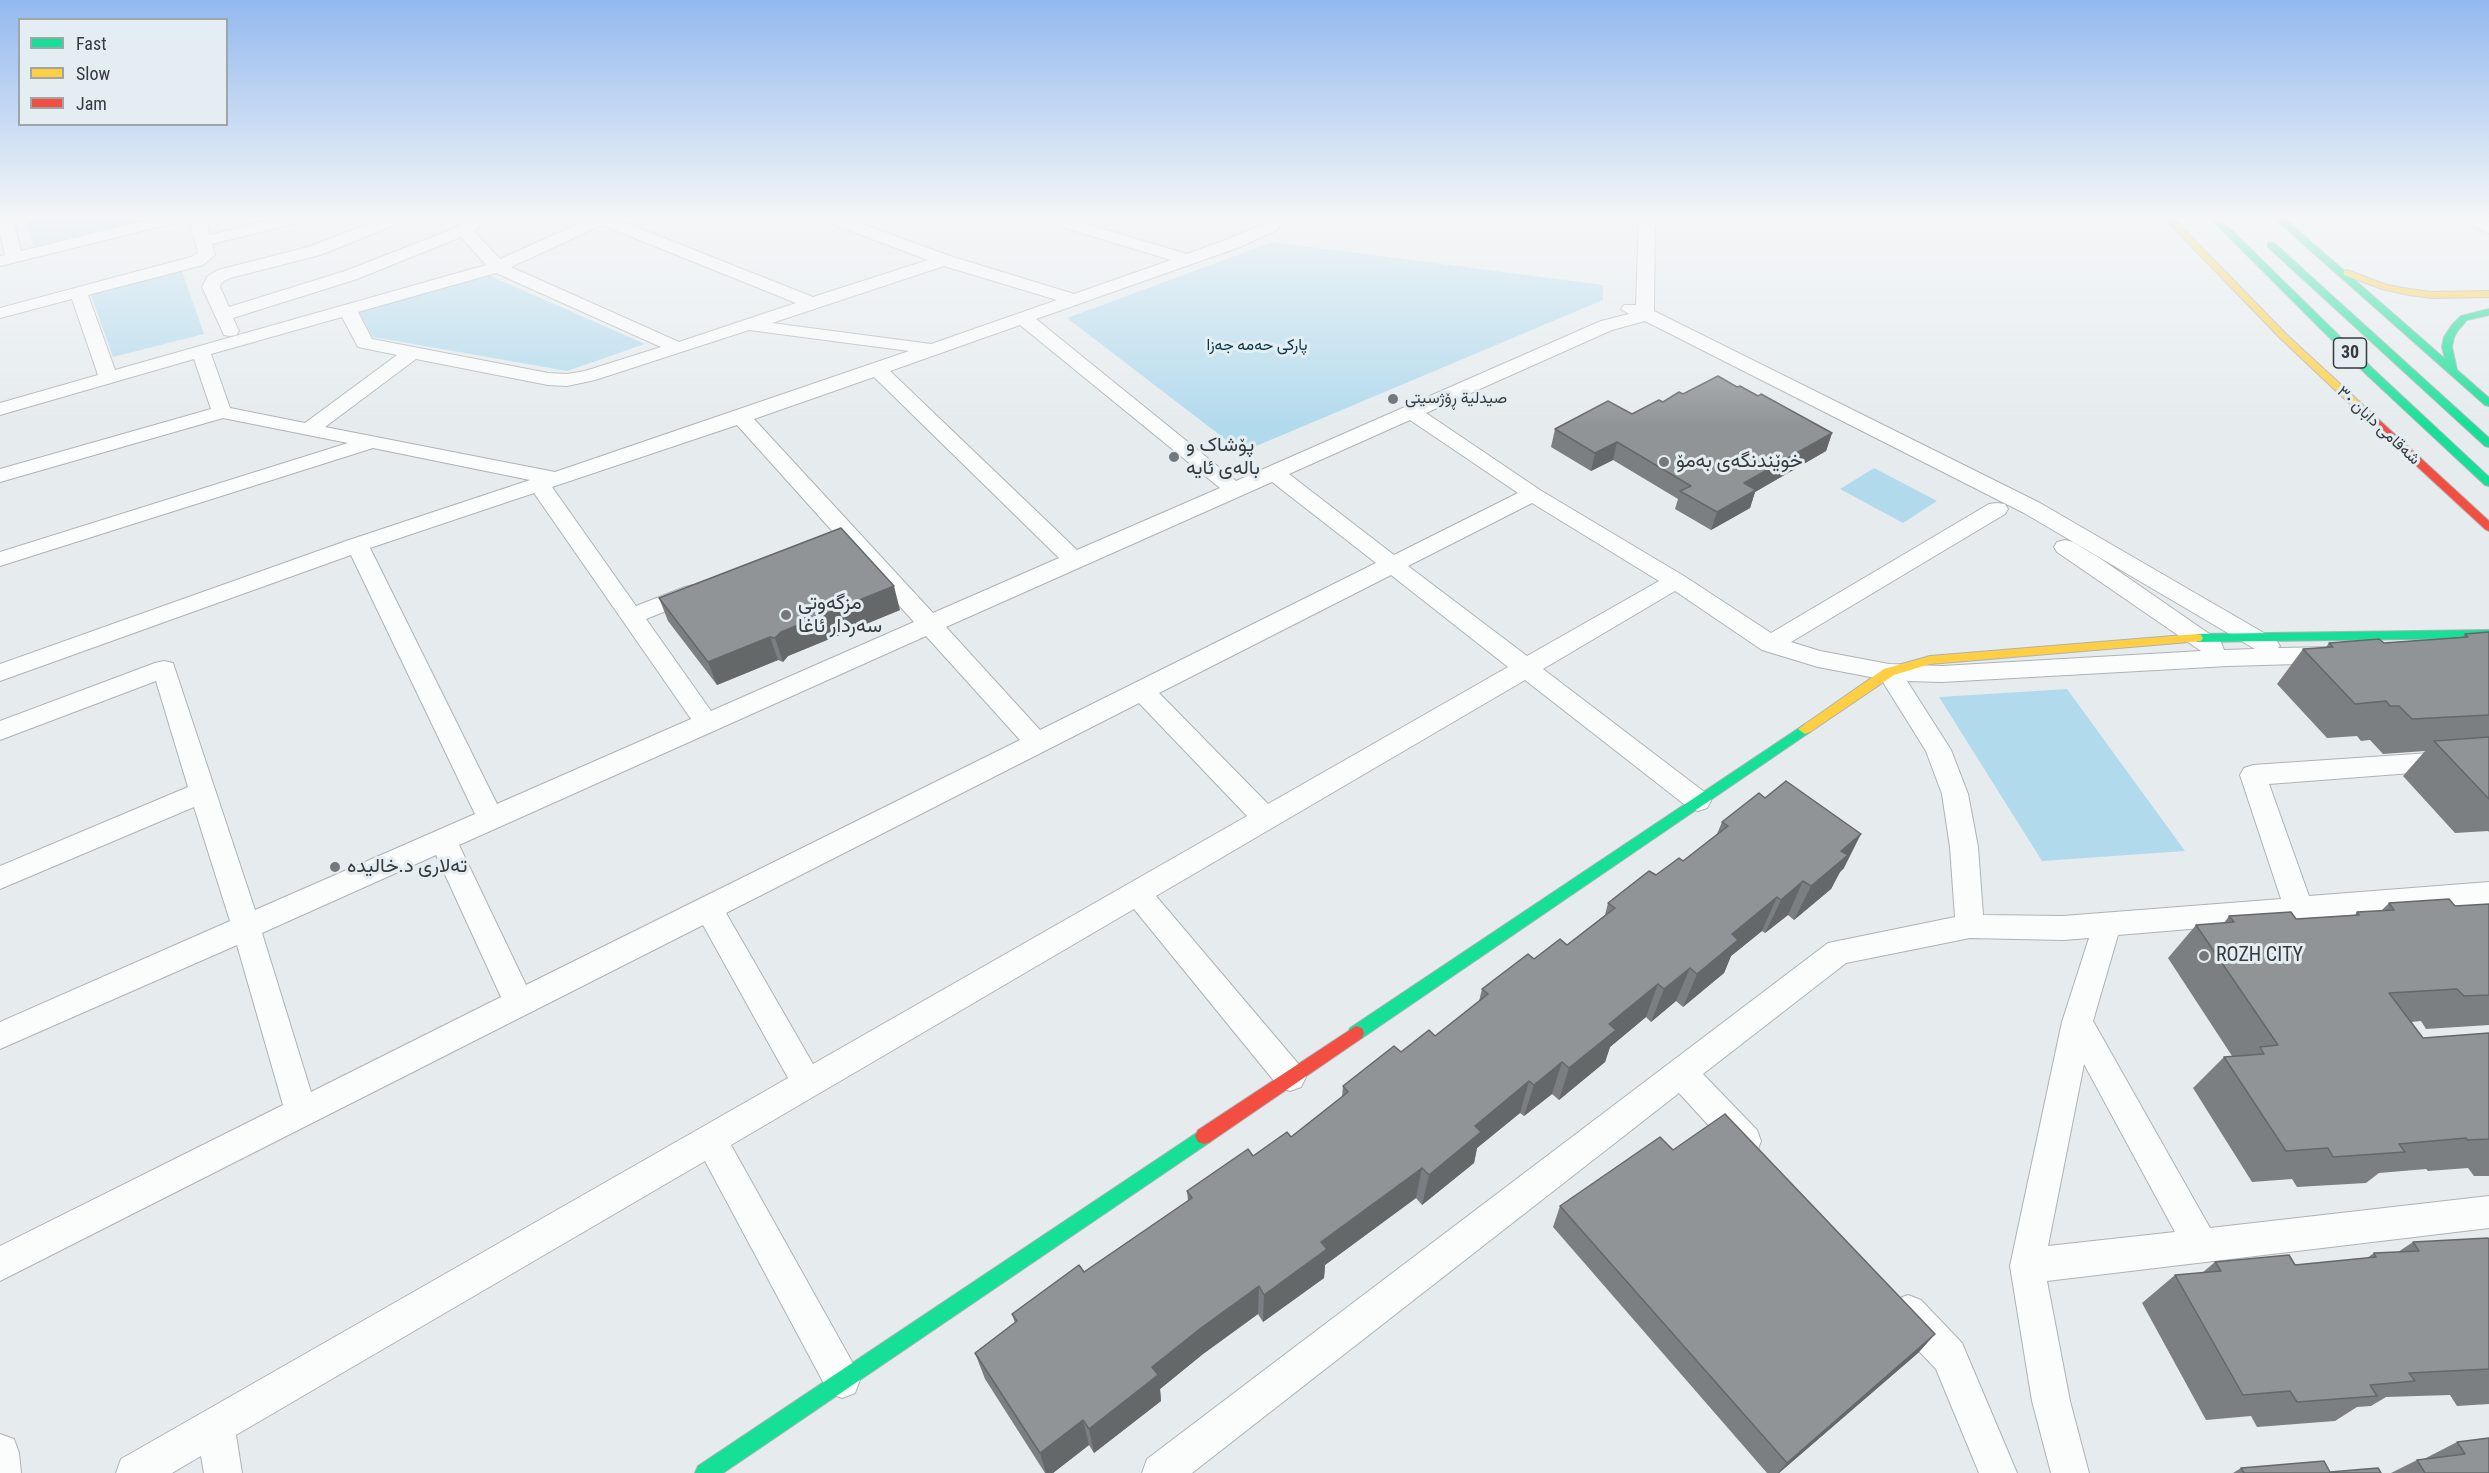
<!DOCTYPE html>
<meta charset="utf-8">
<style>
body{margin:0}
#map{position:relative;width:2489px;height:1473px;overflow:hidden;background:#e6ecee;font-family:"Roboto Condensed",sans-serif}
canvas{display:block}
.legend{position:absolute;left:18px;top:18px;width:210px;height:108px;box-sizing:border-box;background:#e3edf2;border:2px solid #9ea5a9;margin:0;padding:8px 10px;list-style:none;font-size:18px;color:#363a3c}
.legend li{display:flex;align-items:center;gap:12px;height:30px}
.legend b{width:30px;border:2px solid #9ea5a9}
</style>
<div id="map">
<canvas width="2489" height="1473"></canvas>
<ul class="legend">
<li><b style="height:8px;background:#16e098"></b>Fast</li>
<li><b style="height:8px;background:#ffcf43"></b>Slow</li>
<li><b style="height:8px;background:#f24e42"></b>Jam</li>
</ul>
</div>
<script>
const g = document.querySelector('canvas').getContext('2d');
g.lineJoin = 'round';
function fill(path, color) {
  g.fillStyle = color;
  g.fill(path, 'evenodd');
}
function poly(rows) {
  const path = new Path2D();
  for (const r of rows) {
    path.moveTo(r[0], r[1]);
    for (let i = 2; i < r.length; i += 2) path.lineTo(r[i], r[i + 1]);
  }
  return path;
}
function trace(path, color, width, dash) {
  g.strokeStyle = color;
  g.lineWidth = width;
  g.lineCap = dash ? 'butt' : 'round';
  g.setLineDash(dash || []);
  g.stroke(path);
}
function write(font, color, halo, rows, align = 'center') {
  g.font = font + ' "Roboto Condensed",Vazirmatn,sans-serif';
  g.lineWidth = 6;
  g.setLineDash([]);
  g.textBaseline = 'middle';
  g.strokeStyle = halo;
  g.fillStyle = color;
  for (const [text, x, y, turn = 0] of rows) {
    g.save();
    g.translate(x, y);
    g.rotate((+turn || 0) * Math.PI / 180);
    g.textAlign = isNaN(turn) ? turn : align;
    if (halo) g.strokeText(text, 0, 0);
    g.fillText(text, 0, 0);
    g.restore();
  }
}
fill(poly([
 [25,219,134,219,135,222,34,246],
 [1273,242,1603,285,1603,300,1242,452,1067,318],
 [182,271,204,334,113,357,91,295],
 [479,271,645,344,567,371,373,337,355,306],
 [1874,468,1937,501,1903,523,1840,489],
 [2067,689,2185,851,2042,861,1939,697]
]), '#b2daed');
const street = poly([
 [0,219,13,219,21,251,151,219,181,219,179,222,0,266,0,256,5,255,0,233,0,219],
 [189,219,205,219,210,235,273,219,303,219,301,222,212,244,215,255,203,265,88,295,115,370,486,265,461,237,357,279,233,318,239,331,236,335,230,336,224,335,202,287,208,276,218,270,308,247,380,219,404,219,402,222,320,255,230,278,221,283,220,287,229,307,345,271,458,227,469,219,489,219,474,231,500,259,589,219,616,219,813,297,928,260,827,222,825,219,849,219,950,256,1074,294,1171,260,1045,222,1043,219,1070,219,1187,254,1228,239,1265,224,1268,219,1284,219,1277,230,1240,247,1036,319,1236,481,1601,321,1629,314,1621,309,1624,305,1636,305,1639,219,1655,219,1654,311,2040,503,2276,640,2280,646,2278,648,2333,647,2342,649,2345,655,2342,661,2333,663,2228,666,1942,682,1907,681,1951,750,1968,794,1978,847,1983,915,2063,916,2281,899,2240,775,2244,768,2253,765,2489,749,2489,767,2269,784,2309,896,2489,882,2489,904,2118,935,2093,1021,2210,1228,2489,1196,2489,1228,2047,1281,2070,1401,2089,1473,2051,1473,2032,1401,2010,1266,2062,1022,2089,938,2063,940,1970,938,1846,963,1703,1074,1757,1130,1761,1141,1757,1152,1745,1156,1733,1152,1679,1093,1192,1473,1142,1473,1147,1459,1828,943,1955,917,1950,847,1942,794,1926,751,1881,679,1818,667,1762,650,1675,591,1543,669,1707,794,1711,801,1707,808,1698,811,1689,808,1525,680,1156,896,1301,1067,1306,1077,1301,1087,1290,1091,1279,1087,1134,909,731,1145,855,1367,860,1380,855,1393,842,1398,829,1393,705,1161,236,1435,242,1473,204,1473,201,1456,172,1473,116,1473,121,1459,788,1078,703,925,0,1281,0,1246,283,1105,237,945,0,1049,0,1022,230,921,194,807,0,889,0,866,188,787,156,681,0,740,0,721,155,663,164,661,173,663,255,910,475,814,351,555,0,681,0,664,349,540,530,480,373,448,0,566,0,552,348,443,223,418,0,482,0,469,211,409,194,359,0,415,0,403,98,375,72,299,0,318,0,308,191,257,198,253,189,219],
 [602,225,796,303,679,342,511,267,602,225],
 [944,266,1057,300,931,344,772,323,944,266],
 [496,273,661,347,585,371,567,374,548,373,372,339,358,312,496,273],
 [342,317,358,347,397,355,305,423,230,408,211,354,342,317],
 [1645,321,2024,513,2255,649,2224,650,2221,642,2101,559,2073,542,2065,540,2057,542,2054,547,2057,552,2201,651,1942,666,1889,664,1820,651,1791,642,2005,514,2008,509,2005,504,1997,503,1989,504,1771,633,1684,576,1540,490,1426,413,1612,330,1645,321],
 [1020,325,1220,488,1077,550,890,371,1020,325],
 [749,330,909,351,555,472,325,427,416,359,548,385,567,386,595,380,749,330],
 [874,377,1059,558,933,613,754,419,874,377],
 [1410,420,1518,493,1394,555,1289,474,1410,420],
 [737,425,914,622,711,711,646,619,701,597,704,592,701,587,693,585,685,587,636,606,552,487,737,425],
 [1272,482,1376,563,1040,730,946,627,1272,482],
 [534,493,691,719,497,804,370,548,534,493],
 [1532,503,1659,581,1527,656,1408,566,1532,503],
 [1391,575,1508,667,1268,804,1159,693,1391,575],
 [926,636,1020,740,526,985,459,845,926,636],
 [1139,703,1247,816,813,1064,726,913,1139,703],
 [436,855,501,997,311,1092,262,933,436,855],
 [2084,1064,2175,1232,2048,1246,2084,1064],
 [2464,219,2489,221,2489,233,2466,222,2464,219],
 [1908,1295,1921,1300,1962,1343,2017,1473,1979,1473,1936,1369,1895,1326,1890,1313,1895,1300,1908,1295],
 [0,1434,14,1439,19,1453,21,1473,0,1473,0,1434]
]);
const fast = poly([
 [2211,219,2220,219,2373,369,2489,477,2489,486,2485,485,2365,373,2211,219],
 [2275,219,2285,219,2445,359,2442,347,2444,337,2452,325,2461,316,2489,309,2489,315,2467,320,2459,329,2454,337,2452,347,2457,370,2489,398,2489,406,2485,405,2275,219],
 [2268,243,2274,243,2489,438,2489,447,2485,446,2268,247,2268,243],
 [2489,630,2489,638,2197,642,2191,638,2197,634,2489,630],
 [1805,724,1812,729,1810,732,1362,1038,1356,1040,1350,1038,1348,1033,1350,1028,1805,724],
 [1204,1128,1210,1130,1213,1136,1210,1142,723,1473,695,1473,698,1466,1204,1128]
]);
const slow = poly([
 [2165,219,2174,219,2286,334,2377,418,2377,422,2369,422,2280,338,2165,219],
 [2347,270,2387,285,2409,289,2432,292,2489,291,2489,297,2432,298,2409,295,2382,289,2344,275,2344,271,2347,270],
 [2197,634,2201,635,2203,638,2201,641,1930,664,1894,675,1810,732,1805,734,1798,729,1884,669,1930,656,2197,634]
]);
const jam = poly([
 [2373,417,2377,418,2489,521,2489,531,2485,529,2369,422,2368,420,2373,417],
 [1356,1026,1362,1028,1364,1033,1362,1038,1210,1142,1204,1144,1198,1142,1195,1136,1198,1130,1356,1026]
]);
trace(street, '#aeb2b4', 2);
trace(fast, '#aeb2b4', 2);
trace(slow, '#aeb2b4', 2);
trace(jam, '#aeb2b4', 2);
fill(street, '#fbfcfc');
fill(fast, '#16e098');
fill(slow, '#ffcf43');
fill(jam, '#f24e42');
fill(poly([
 [1737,387,1832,433,1826,451,1755,492,1750,508,1711,530,1675,509,1678,499,1613,460,1591,471,1551,447,1555,429,1632,414,1683,394],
 [659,598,900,610,788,656,783,662,778,660,717,685,668,621],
 [2489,632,2489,832,2488,831,2455,833,2403,776,2425,751,2383,754,2370,740,2361,741,2357,736,2327,738,2277,684,2303,649,2326,647,2329,643,2384,643,2463,637,2465,634],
 [1722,822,1844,868,1840,872,1831,889,1794,920,1788,915,1765,933,1762,931,1731,956,1724,973,1683,1007,1676,1001,1651,1022,1646,1017,1610,1047,1605,1062,1559,1100,1552,1094,1524,1116,1520,1113,1477,1148,1474,1163,1422,1205,1416,1198,1325,1265,1324,1278,1281,1309,1263,1322,1258,1314,1203,1354,1160,1389,1161,1401,1094,1453,1089,1445,1053,1473,1045,1473,985,1379,975,1353,1015,1323,1012,1314,1084,1272,1188,1201,1187,1191,1291,1137,1342,1097,1343,1086,1401,1052,1435,1036,1479,1001,1482,989,1534,959,1567,945,1605,915,1608,903,1683,861,1717,834],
 [2389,903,2455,906,2489,904,2489,1025,2426,1029,2421,1021,2411,1022,2423,1038,2489,1033,2489,1176,2474,1176,2468,1168,2428,1171,2426,1169,2379,1173,2366,1183,2297,1187,2292,1179,2252,1182,2193,1088,2224,1057,2232,1056,2168,958,2196,925,2224,923,2229,916,2296,919,2355,915,2357,912,2381,911],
 [1560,1206,1935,1334,1918,1353,1779,1473,1767,1473,1553,1227],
 [2489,1239,2489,1404,2457,1406,2450,1395,2386,1397,2371,1406,2357,1407,2335,1421,2257,1427,2251,1416,2206,1420,2142,1303,2175,1275,2202,1273,2215,1262,2295,1265,2367,1258,2374,1253,2398,1252,2413,1242],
 [2457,1442,2489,1473,2391,1473,2417,1460,2424,1459],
 [2241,1468,2330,1472,2381,1473,2233,1473]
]), '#7c7f81');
fill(poly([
 [1832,433,1826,451,1755,492,1750,508,1711,530,1717,512,1744,483],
 [1617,442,1613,460,1591,471,1595,453],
 [894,586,900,610,788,656,783,662,775,638,781,632],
 [770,637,778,660,717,685,708,662],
 [1861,834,1844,868,1840,872,1831,889,1794,920,1811,886,1841,851],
 [1803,881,1788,915,1765,933,1781,900],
 [1777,897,1762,931,1731,956,1724,973,1683,1007,1697,974,1732,934],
 [1690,968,1676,1001,1651,1022,1664,989],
 [1658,984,1646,1017,1610,1047,1605,1062,1559,1100,1569,1068,1609,1024],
 [1562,1062,1552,1094,1524,1116,1534,1085],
 [1529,1081,1520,1113,1477,1148,1474,1163,1422,1205,1429,1175,1475,1126],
 [1422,1168,1416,1198,1325,1265,1324,1278,1263,1322,1264,1295,1321,1242],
 [1259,1286,1258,1314,1203,1354,1160,1389,1161,1401,1094,1453,1089,1429,1152,1367,1201,1328],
 [1935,1334,1918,1353,1779,1473,1778,1473,1787,1463],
 [1083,1420,1089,1445,1053,1473,1046,1473,1040,1453]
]), '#656869');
const building = poly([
 [1718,376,1737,387,1740,386,1758,396,1761,394,1832,433,1744,483,1756,490,1717,512,1680,491,1691,486,1617,442,1595,453,1555,429,1608,401,1632,414,1659,400,1663,402,1679,392,1683,394,1718,376],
 [841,528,894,586,781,632,775,638,770,637,708,662,659,598,841,528],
 [2489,632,2489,715,2412,719,2399,706,2390,706,2386,701,2355,704,2303,649,2333,647,2329,643,2379,639,2384,643,2468,637,2465,634,2489,632],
 [2489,737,2489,799,2434,741,2489,737],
 [1786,781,1861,834,1841,851,1848,855,1811,886,1803,881,1781,900,1777,897,1732,934,1738,940,1697,974,1690,968,1664,989,1658,984,1609,1024,1616,1030,1569,1068,1562,1062,1534,1085,1529,1081,1475,1126,1481,1132,1429,1175,1422,1168,1321,1242,1327,1249,1283,1281,1264,1295,1259,1286,1201,1328,1152,1367,1158,1375,1089,1429,1083,1420,1040,1453,975,1353,1017,1321,1012,1314,1079,1265,1084,1272,1192,1198,1187,1191,1248,1149,1253,1156,1287,1132,1291,1137,1348,1092,1343,1086,1394,1046,1401,1052,1429,1030,1435,1036,1488,994,1482,989,1528,954,1534,959,1560,939,1567,945,1615,908,1608,903,1649,871,1656,875,1679,858,1683,861,1728,826,1722,822,1759,793,1765,798,1786,781],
 [2449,899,2455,906,2489,904,2489,995,2464,996,2457,989,2389,993,2423,1038,2489,1033,2489,1139,2468,1140,2466,1138,2399,1144,2405,1152,2333,1157,2328,1148,2286,1151,2224,1057,2264,1054,2260,1047,2278,1045,2196,925,2234,922,2229,916,2291,912,2296,919,2359,915,2357,912,2394,910,2389,903,2449,899],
 [1725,1114,1935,1334,1787,1463,1560,1206,1660,1137,1673,1150,1725,1114],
 [2488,1238,2489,1239,2489,1369,2409,1373,2415,1381,2370,1385,2377,1396,2297,1402,2290,1391,2243,1395,2175,1275,2221,1271,2215,1262,2289,1255,2295,1265,2376,1257,2374,1253,2419,1251,2413,1242,2488,1238],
 [2489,1438,2489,1473,2425,1473,2417,1460,2465,1454,2457,1442,2489,1438],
 [2324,1461,2330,1472,2378,1468,2381,1473,2244,1473,2241,1468,2324,1461]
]);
fill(building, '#909496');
trace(building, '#656869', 1.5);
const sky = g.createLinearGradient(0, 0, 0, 426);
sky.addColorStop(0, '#93b9ef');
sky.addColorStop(0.51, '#f4f6f7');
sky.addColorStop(1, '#f4f6f700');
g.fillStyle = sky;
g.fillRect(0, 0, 2489, 426);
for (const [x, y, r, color] of [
 [1393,399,6,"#74787a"],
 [1174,457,6,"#74787a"],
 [1664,462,6,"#74787a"],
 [786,615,6,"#74787a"],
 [335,867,6,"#74787a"],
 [2204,956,6,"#74787a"]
]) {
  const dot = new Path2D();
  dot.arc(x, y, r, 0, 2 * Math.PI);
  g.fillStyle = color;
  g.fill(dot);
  trace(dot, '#e3edf2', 2);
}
write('16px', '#07374a', '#e3edf2', [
 ["پارکی حەمە جەزا",1257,346]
]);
write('16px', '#363a3c', '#e3edf2', [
 ["صيدلية ڕۆژسیتی",1405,399]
], 'left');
write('16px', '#363a3c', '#e3edf2', [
 ["شەقامی دابان ٣٠",2378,426,43]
]);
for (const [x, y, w] of [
 [2350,353,33]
]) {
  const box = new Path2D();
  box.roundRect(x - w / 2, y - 15, w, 30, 4.5);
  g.fillStyle = '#e3edf2';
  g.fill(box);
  trace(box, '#363a3c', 1.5);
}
write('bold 18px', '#363a3c', null, [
 ["30",2350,353]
]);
write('20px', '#363a3c', '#e3edf2', [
 ["پۆشاک و",1186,446],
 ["بالەی ئایە",1186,469],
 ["خوێندنگەی بەمۆ",1676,462],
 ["مزگەوتی",798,604],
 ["سەردار ئاغا",798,627],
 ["تەلاری د.خالیدە",347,867],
 ["ROZH CITY",2216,956]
], 'left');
</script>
